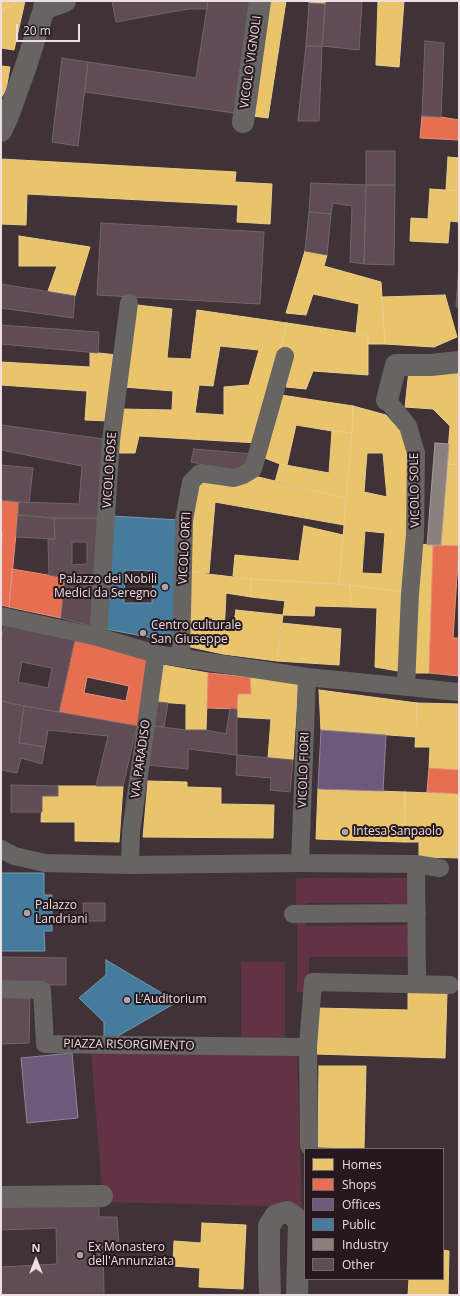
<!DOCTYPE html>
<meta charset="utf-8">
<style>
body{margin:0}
#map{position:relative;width:460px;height:1296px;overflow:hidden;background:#403337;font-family:"Open Sans",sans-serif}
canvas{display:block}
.frame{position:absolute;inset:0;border:2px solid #eedde2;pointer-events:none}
.legend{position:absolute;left:304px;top:1148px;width:140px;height:132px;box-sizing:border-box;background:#25191d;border:1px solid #75676c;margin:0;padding:5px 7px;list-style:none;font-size:12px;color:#eedde2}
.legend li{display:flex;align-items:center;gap:8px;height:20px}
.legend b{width:20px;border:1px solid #75676c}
.north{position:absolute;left:16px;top:1240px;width:40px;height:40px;-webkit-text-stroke:3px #25191d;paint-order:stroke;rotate:0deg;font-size:11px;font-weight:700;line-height:16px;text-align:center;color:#eedde2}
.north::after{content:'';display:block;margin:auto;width:14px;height:18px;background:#eedde2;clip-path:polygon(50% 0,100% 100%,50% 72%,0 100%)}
.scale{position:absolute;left:16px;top:24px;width:64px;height:18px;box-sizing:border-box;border:2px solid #eedde2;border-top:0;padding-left:5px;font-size:12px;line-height:14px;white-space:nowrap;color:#eedde2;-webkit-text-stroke:3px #25191d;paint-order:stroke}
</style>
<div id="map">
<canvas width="460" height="1296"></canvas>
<div class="frame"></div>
<ul class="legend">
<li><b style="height:11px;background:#e9c46a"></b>Homes</li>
<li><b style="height:11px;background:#e76f51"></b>Shops</li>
<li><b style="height:11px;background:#6d597a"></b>Offices</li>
<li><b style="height:11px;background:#457b9d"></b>Public</li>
<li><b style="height:11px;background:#8a817c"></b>Industry</li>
<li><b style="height:11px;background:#604c54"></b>Other</li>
</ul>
<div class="north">N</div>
<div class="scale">20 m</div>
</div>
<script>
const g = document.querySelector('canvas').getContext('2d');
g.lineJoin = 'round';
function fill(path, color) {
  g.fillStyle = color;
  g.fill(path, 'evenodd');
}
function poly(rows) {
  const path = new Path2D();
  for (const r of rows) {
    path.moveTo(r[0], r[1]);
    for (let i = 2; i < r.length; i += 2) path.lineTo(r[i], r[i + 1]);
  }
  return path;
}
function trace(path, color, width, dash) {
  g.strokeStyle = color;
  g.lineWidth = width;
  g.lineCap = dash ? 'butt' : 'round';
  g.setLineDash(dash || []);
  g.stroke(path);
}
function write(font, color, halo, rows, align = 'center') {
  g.font = font + ' "Open Sans",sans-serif';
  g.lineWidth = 4;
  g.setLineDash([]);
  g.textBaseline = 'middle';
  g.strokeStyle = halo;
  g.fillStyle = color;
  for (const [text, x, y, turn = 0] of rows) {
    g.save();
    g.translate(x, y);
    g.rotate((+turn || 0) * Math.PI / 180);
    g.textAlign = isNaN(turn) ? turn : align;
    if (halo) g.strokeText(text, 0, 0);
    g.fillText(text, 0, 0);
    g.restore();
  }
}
fill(poly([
 [296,878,409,878,409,911,390,911,390,903,307,903,307,909,296,909],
 [297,918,306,918,306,926,408,925,408,957,309,957,309,992,297,992],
 [241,962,285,962,285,1038,241,1038],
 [91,1051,297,1052,302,1207,103,1202]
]), '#623245');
const homes = poly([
 [1,1,22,1,1,10,1,1],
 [22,1,25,1,14,50,1,48,1,10,22,1],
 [263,1,286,1,268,118,245,115,263,1],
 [309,1,326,1,325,4,309,3,309,1],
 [378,1,404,1,399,67,376,65,378,1],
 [1,66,10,67,6,90,1,98,1,66],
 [448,157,459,158,459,191,446,190,448,157],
 [1,159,236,172,235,182,272,184,270,224,237,222,238,205,27,194,26,225,1,224,1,159],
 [430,189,459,191,459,222,450,221,448,243,410,241,411,218,428,219,430,189],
 [19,236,90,247,75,296,48,291,57,266,19,266,19,236],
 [305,251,327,255,324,266,381,282,385,344,368,344,368,335,356,333,359,304,313,294,306,315,286,313,305,251],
 [445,295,457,337,434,347,385,344,382,297,445,295],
 [137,305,172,309,167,358,191,359,197,310,287,323,258,443,139,436,135,453,117,453,121,409,172,410,173,391,124,387,137,305],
 [220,346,259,350,249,385,224,387,224,415,195,413,199,385,213,386,220,346],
 [287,323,368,335,368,375,313,371,306,389,286,387,293,352,280,350,287,323],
 [90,352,117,355,108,421,85,420,87,391,1,385,1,362,90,367,90,352],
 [409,370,455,371,459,375,459,465,447,464,450,426,433,409,405,407,409,370],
 [281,395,353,406,352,433,332,431,296,425,287,465,280,464,262,457,281,395],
 [353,406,386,415,408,440,411,507,404,592,339,584,352,433,353,406],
 [367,453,383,453,387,497,364,492,367,453],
 [365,531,385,533,382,574,362,573,365,531],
 [332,431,352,433,346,498,275,482,280,464,329,473,332,431],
 [447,464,459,465,459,546,441,545,447,464],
 [250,475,346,498,344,525,215,502,209,573,190,572,195,489,206,479,250,475],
 [304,526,343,535,339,584,251,579,233,576,235,555,299,561,304,526],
 [419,544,433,545,429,673,413,673,419,544],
 [190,572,251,579,251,597,226,593,223,654,186,646,190,572],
 [251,579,350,585,351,607,315,606,314,616,283,615,285,601,251,597,251,579],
 [350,585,404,592,398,671,375,667,377,608,351,607,350,585],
 [236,610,283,615,277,661,223,654,224,630,233,629,236,610],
 [281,623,341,629,339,665,277,661,281,623],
 [163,665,208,673,206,730,186,730,186,704,158,702,163,665],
 [250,677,298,683,293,760,268,758,271,719,236,717,238,694,251,694,250,677],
 [319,690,417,703,416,737,321,730,319,690],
 [417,703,459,704,459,770,429,768,430,747,415,747,417,703],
 [148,781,187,782,187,787,221,788,221,804,274,805,273,838,143,837,148,781],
 [58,786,123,786,119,842,75,841,75,822,41,822,42,796,58,796,58,786],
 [318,789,405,792,404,842,316,839,318,789],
 [405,792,459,794,459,858,419,857,419,842,404,842,405,792],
 [408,992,447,993,445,1058,315,1054,316,1008,408,1010,408,992],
 [319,1066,366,1066,364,1148,318,1147,319,1066],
 [202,1223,246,1225,243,1289,199,1287,200,1268,173,1266,174,1241,201,1243,202,1223],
 [443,1250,449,1251,448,1295,408,1295,409,1279,443,1279,443,1250]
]);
fill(homes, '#e9c46a');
trace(homes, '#eacc8e', 1);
const shops = poly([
 [422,116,441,117,459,120,459,140,420,138,422,116],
 [1,500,19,502,9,607,1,605,1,559,3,528,1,529,1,500],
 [433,545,459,546,453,638,459,638,459,676,429,673,433,545],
 [12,569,65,578,61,618,9,607,12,569],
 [75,639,152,659,137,726,59,712,75,639],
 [87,677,129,686,126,701,84,693,87,677],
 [208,673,250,677,251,694,238,694,237,709,207,708,208,673],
 [429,768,459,770,459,794,427,792,429,768]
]);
fill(shops, '#e76f51');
trace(shops, '#e9907c', 1);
const offices = poly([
 [321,730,386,735,383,791,318,789,321,730],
 [72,1053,78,1118,27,1123,21,1058,72,1053]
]);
fill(offices, '#6d597a');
trace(offices, '#948199', 1);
const public = poly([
 [112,516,179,520,174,642,106,629,112,516],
 [125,570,153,571,152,603,124,603,125,570],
 [1,873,44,873,44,895,52,895,52,931,44,931,45,951,1,951,1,873],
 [106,960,177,1002,104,1044,104,1022,79,998,106,975,106,960]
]);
fill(public, '#457b9d');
trace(public, '#7898b2', 1);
const industry = poly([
 [435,443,449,444,441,545,427,545,435,443]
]);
fill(industry, '#8a817c');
trace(industry, '#a89d9b', 1);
const building = poly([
 [112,1,208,1,207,9,188,9,116,22,112,1],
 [208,1,254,1,234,113,85,92,88,62,196,78,208,1],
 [326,1,362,1,359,50,322,46,326,1],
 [309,3,325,4,322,46,306,46,309,3],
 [425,41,444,43,441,117,422,116,425,41],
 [306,46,322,46,319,121,298,121,306,46],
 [62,58,88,62,78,146,52,142,62,58],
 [366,151,395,151,395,185,366,185,366,151],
 [311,183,366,185,364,264,350,262,352,206,333,203,331,214,309,212,311,183],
 [366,185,395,185,394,265,364,264,366,185],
 [309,212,331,214,327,255,305,251,309,212],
 [101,223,264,232,260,304,97,295,101,223],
 [459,261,459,307,456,307,459,261],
 [1,284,75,296,73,318,1,308,1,284],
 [1,325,99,332,98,353,1,344,1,325],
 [1,425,104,439,98,518,54,518,18,515,19,502,79,504,82,466,1,450,1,425],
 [194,449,252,454,247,467,237,472,191,462,194,449],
 [1,465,33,468,29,503,1,500,1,465],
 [18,515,54,518,55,539,16,537,18,515],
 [54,518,98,518,97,577,65,578,49,575,48,539,55,539,54,518],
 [72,542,87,542,87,564,72,565,72,542],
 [97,577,94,627,61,618,65,578,97,577],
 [5,622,75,639,59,712,24,706,1,701,1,641,5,622],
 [22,662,52,668,48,688,18,682,22,662],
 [1,701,24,706,19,743,45,747,42,764,21,758,17,773,1,770,1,701],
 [158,702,168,703,164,727,154,726,158,702],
 [24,706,137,726,123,786,96,786,108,736,48,730,45,747,19,743,24,706],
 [230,709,237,709,237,755,188,749,188,769,147,765,154,726,186,730,206,730,226,734,230,709],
 [237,755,293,760,290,792,270,790,271,778,236,775,237,755],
 [11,785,58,786,58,796,42,796,42,812,11,812,11,785],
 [83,903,105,903,105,921,84,921,83,903],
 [1,957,66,958,66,985,1,985,1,957],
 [1,994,30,994,29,1043,1,1044,1,994],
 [99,1201,99,1217,117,1217,119,1246,103,1246,104,1295,1,1295,1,1267,57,1264,56,1228,1,1230,1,1203,99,1201]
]);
fill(building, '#604c54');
trace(building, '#716569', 1);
trace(poly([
 [387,400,408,426,416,453,415,535,410,594,406,686],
 [1,616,98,637,156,654,307,677,459,692],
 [98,637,111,440,129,303],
 [181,658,184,520,191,482,200,473,234,478,243,475,253,469,285,356],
 [1,849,14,856,45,863,130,865,300,863,416,864,440,868],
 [300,863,307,677],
 [416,864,417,984],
 [130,865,131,832,156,654],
 [293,914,417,913],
 [1,989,42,990,45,1044,297,1047,308,1047,313,982,450,985],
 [308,1047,309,1146]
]), '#666563', 18);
trace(poly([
 [44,9,65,1],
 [243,122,260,1],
 [1,131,8,116,26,66,44,9,45,1],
 [387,400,396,365,431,365,459,362],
 [1,1197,102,1196],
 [270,1295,269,1263,269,1226,276,1215,287,1212,294,1216,299,1223,297,1295]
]), '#666563', 22);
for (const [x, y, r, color] of [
 [165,587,4,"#b1a2a6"],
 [143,633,4,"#b1a2a6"],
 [345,832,4,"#b1a2a6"],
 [27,913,4,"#b1a2a6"],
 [127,1000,4,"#b1a2a6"],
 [80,1255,4,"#b1a2a6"]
]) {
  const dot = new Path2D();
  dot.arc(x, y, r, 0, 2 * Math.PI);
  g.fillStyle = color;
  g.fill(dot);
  trace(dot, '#25191d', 1.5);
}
write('12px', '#eedde2', '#25191d', [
 ["VICOLO VIGNOLI",251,62,-82],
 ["VICOLO ROSE",110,470,-86],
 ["VICOLO SOLE",415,490,-91],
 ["VICOLO ORTI",185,548,-87],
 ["VIA PARADISO",141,759,-82],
 ["VICOLO FIORI",304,770,-88],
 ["PIAZZA RISORGIMENTO",129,1045,1]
]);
write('12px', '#eedde2', '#25191d', [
 ["Palazzo dei Nobili",157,580,"right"],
 ["Medici da Seregno",157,594,"right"],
 ["Centro culturale",151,626],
 ["San Giuseppe",151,640],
 ["Intesa Sanpaolo",353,832],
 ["Palazzo",35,906],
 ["Landriani",35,920],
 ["L’Auditorium",135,1000],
 ["Ex Monastero",88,1248],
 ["dell'Annunziata",88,1262]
], 'left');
</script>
